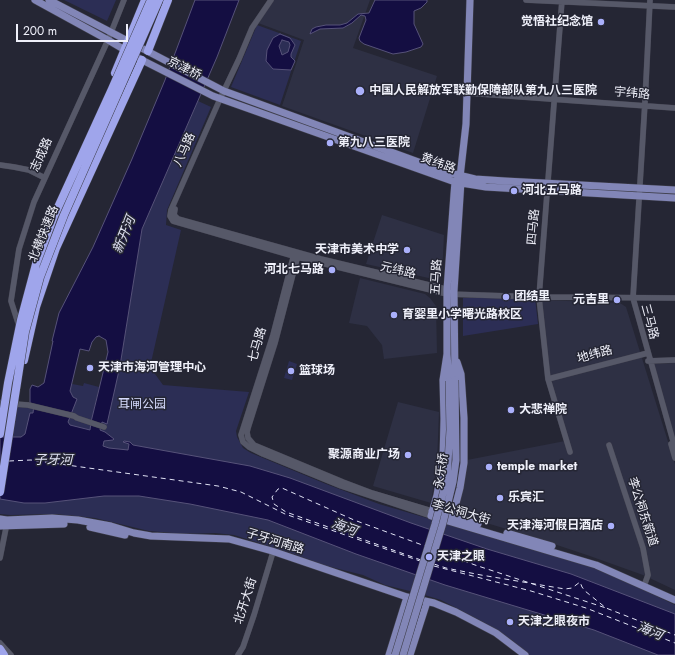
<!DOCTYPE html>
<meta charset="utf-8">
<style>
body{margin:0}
#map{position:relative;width:675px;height:655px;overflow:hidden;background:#252634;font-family:Jost,sans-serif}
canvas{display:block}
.scale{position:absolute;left:16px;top:24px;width:112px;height:18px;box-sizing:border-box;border:2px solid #eff0fa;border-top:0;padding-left:5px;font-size:12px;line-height:14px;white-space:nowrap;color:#eff0fa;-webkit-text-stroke:3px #252634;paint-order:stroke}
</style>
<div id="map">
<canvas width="675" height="655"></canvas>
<div class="scale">200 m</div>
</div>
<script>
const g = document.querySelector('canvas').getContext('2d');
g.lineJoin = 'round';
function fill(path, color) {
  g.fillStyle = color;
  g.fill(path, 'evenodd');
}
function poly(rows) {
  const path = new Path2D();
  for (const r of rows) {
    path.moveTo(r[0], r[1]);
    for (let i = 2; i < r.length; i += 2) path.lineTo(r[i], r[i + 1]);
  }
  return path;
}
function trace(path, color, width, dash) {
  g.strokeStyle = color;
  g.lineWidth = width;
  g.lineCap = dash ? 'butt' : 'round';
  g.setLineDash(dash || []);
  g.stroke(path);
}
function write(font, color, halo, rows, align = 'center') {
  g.font = font + ' Jost,"Noto Sans SC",sans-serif';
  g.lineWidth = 3;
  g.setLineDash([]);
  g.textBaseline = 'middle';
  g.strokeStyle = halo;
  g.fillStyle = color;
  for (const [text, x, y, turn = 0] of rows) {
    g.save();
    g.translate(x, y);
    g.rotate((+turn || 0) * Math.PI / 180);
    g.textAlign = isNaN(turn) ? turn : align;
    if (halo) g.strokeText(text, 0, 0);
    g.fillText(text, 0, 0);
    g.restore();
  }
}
fill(poly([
 [273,0,370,0,353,48,437,76,413,153,282,106,304,40,258,23],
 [382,215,444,235,442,274,439,277,433,279,366,264],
 [360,278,425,294,430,298,436,306,437,353,384,359,382,345,367,326,349,323],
 [541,300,620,303,626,307,675,464,675,590,643,575,587,555,536,538,457,514,467,460,565,441,550,381],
 [675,363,675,438,654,364],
 [398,402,439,412,437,464,431,503,373,486]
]), '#2e3044');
fill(poly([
 [64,0,116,0,107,21],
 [257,25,301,41,280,105,231,87],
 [198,101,211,107,167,210,166,225,181,230,150,367,163,385,249,392,236,431,237,437,243,448,251,453,326,484,379,504,587,565,630,583,675,605,675,655,528,655,512,640,487,624,441,600,418,593,385,585,363,575,323,565,294,554,234,535,215,533,184,534,149,531,95,518,55,514,10,515,0,514,0,399,26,403,71,413,73,397,70,391,72,384,83,386,84,383,99,387,92,419,120,366,142,229],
 [463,298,535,298,538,324,463,336],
 [289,361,297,364,292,380,284,378]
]), '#2c2e55');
const water = poly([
 [195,0,239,0,217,57,142,229,120,366,107,424,102,422,100,430,105,432,114,439,113,440,104,441,103,446,109,448,128,450,129,444,123,442,124,441,130,442,133,445,250,466,290,478,411,523,487,549,571,574,675,614,675,655,658,655,594,630,445,585,356,554,268,520,190,504,139,496,104,496,45,503,24,503,0,499,0,437,21,437,25,434,30,413,33,413,34,404,30,403,30,389,32,385,38,387,44,383,53,341,52,341,59,313,93,247,132,159,165,80,195,0],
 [99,336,106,340,108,352,91,422,90,430,70,425,68,422,77,399,73,397,70,391,80,349,89,351,92,342,96,337,99,336],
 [375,0,427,0,427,2,421,8,414,11,414,24,423,44,421,47,406,52,393,54,364,44,360,41,359,38,366,20,365,16,361,15,352,23,343,28,320,29,310,34,312,29,316,27,326,25,340,25,347,23,358,14,369,13,375,0],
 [280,34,290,38,295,45,291,54,291,57,295,61,291,70,273,69,266,61,267,50,273,38,280,34],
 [282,40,289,42,290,45,288,52,282,55,279,46,282,40]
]);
fill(water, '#140e42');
trace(water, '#565279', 1);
trace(poly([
 [9,461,31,460,218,486,241,492,285,514,420,561],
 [438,551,475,565,606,608],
 [421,560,286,512,274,504,272,497,278,489,282,488,354,520,425,546],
 [434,564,446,568,481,575,565,589,572,588,580,582,582,587,585,591,606,608,675,635],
 [434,566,531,591,586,608,675,643]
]), '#e0e2f4', 1, [5, 4]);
const minor = poly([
 [271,0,252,28,239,59,220,99,171,210,170,216,173,221,297,257,447,294,539,297,675,298],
 [526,0,675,7],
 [562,0,539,297,548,379,570,452],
 [650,0,645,102,633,298,675,448],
 [467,93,675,108],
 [0,165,14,167,29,170,45,178],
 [175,209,174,215,178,219,321,259,450,290],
 [294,254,273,335,241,435,243,442,249,447,263,454,341,486,431,516],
 [298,255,275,343,248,428,247,432,248,438,254,445,343,482,372,493,432,511],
 [19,326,11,301,19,249,34,202,108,40,124,0],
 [648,361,675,360],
 [548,379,648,353],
 [0,403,28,405,74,416,77,418,104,427],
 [671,444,675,458],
 [609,445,643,548,648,575,644,586],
 [0,558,7,523],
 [0,643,11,655],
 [238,655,243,647,254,615,273,552]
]);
const major = poly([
 [35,0,108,40,142,60,213,96,455,182,486,187,675,198],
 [49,0,224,91,446,172,475,179,505,181,675,190],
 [447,354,443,380,444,419,443,459,437,495,431,516,596,565,675,600],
 [455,380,454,291,461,181],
 [449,381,447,354,447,289,454,194,455,182,460,177,466,124,470,0],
 [432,511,478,524],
 [0,519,7,520,52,518,78,520,111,526,134,533,151,536,229,539,272,551,407,597,434,603,456,612,496,633,525,655],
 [452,519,460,488,464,463,464,418,461,374,457,362],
 [0,526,64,524],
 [90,527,125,535],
 [507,533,552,546],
 [389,655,407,597],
 [410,655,427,602]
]);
const highway = poly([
 [148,51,168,0],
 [115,73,145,0],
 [24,360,36,307,56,248,142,60],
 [0,649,4,655]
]);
trace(minor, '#40404d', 6);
trace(major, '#40404d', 8);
trace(highway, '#40404d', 9);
trace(minor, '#565868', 5.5);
trace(major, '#8286b7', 7);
trace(highway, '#9fa5eb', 8);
const majorBridge = poly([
 [395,655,435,524,447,478,450,430,449,381],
 [403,655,443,523,453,482,456,460,455,380]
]);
const highwayBridge = poly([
 [0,434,8,383,21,320,36,264,54,216,112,89,151,0],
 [0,492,25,332,40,277,64,215,159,0]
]);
trace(majorBridge, '#40404d', 8, []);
trace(highwayBridge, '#40404d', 9, []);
trace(majorBridge, '#8286b7', 7);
trace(highwayBridge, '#9fa5eb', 8);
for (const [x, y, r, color] of [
 [601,22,4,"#aab0fb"],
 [360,91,5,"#aab0fb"],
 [330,143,4,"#aab0fb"],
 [514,191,4,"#aab0fb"],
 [407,250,4,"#aab0fb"],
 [332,270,4,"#aab0fb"],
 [506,297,4,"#aab0fb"],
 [617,300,4,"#aab0fb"],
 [394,315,4,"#aab0fb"],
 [90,368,4,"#aab0fb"],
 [291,371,4,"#aab0fb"],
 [511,410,4,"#aab0fb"],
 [408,455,4,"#aab0fb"],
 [489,467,4,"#aab0fb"],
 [500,498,4,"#aab0fb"],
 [611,526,4,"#aab0fb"],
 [429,557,4,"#aab0fb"],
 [510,622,4,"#aab0fb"]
]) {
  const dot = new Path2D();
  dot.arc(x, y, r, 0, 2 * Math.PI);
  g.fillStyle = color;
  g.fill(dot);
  trace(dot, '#252634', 1.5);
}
write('bold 12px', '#eff0fa', '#252634', [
 ["觉悟社纪念馆",593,22,"right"],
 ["中国人民解放军联勤保障部队第九八三医院",369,91],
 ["第九八三医院",338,143],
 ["河北五马路",522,191],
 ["天津市美术中学",399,250,"right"],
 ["河北七马路",324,270,"right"],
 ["团结里",514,297],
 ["元吉里",609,300,"right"],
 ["育婴里小学曙光路校区",402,315],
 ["天津市海河管理中心",98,368],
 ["篮球场",299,371],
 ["大悲禅院",519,410],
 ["聚源商业广场",400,455,"right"],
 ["temple market",497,467],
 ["乐宾汇",508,498],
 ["天津海河假日酒店",603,526,"right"],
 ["天津之眼",437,557],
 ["天津之眼夜市",518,622]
], 'left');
write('12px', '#eff0fa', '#252634', [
 ["京津桥",184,69,27],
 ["宇纬路",632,94,5],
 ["八马路",185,150,-66],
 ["志成路",42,155,-66],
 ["黄纬路",438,164,20],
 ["四马路",534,227,-85],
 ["北横快速路",44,234,-68],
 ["元纬路",398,271,13],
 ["五马路",437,277,-87],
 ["三马路",649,322,75],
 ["七马路",258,345,-74],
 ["地纬路",595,355,-15],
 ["永乐桥",442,471,-82],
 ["李公祠东箭道",642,512,72],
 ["李公祠大街",461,513,16],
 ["子牙河南路",275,542,17],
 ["北开大街",246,601,-72]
]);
write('12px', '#d6dbfe', '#252634', [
 ["耳闸公园",142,405]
]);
write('italic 13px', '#e0e2f4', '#252634', [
 ["新开河",125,235,-68],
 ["子牙河",53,461],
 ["海河",344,528,20],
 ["海河",650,632,22]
]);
</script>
